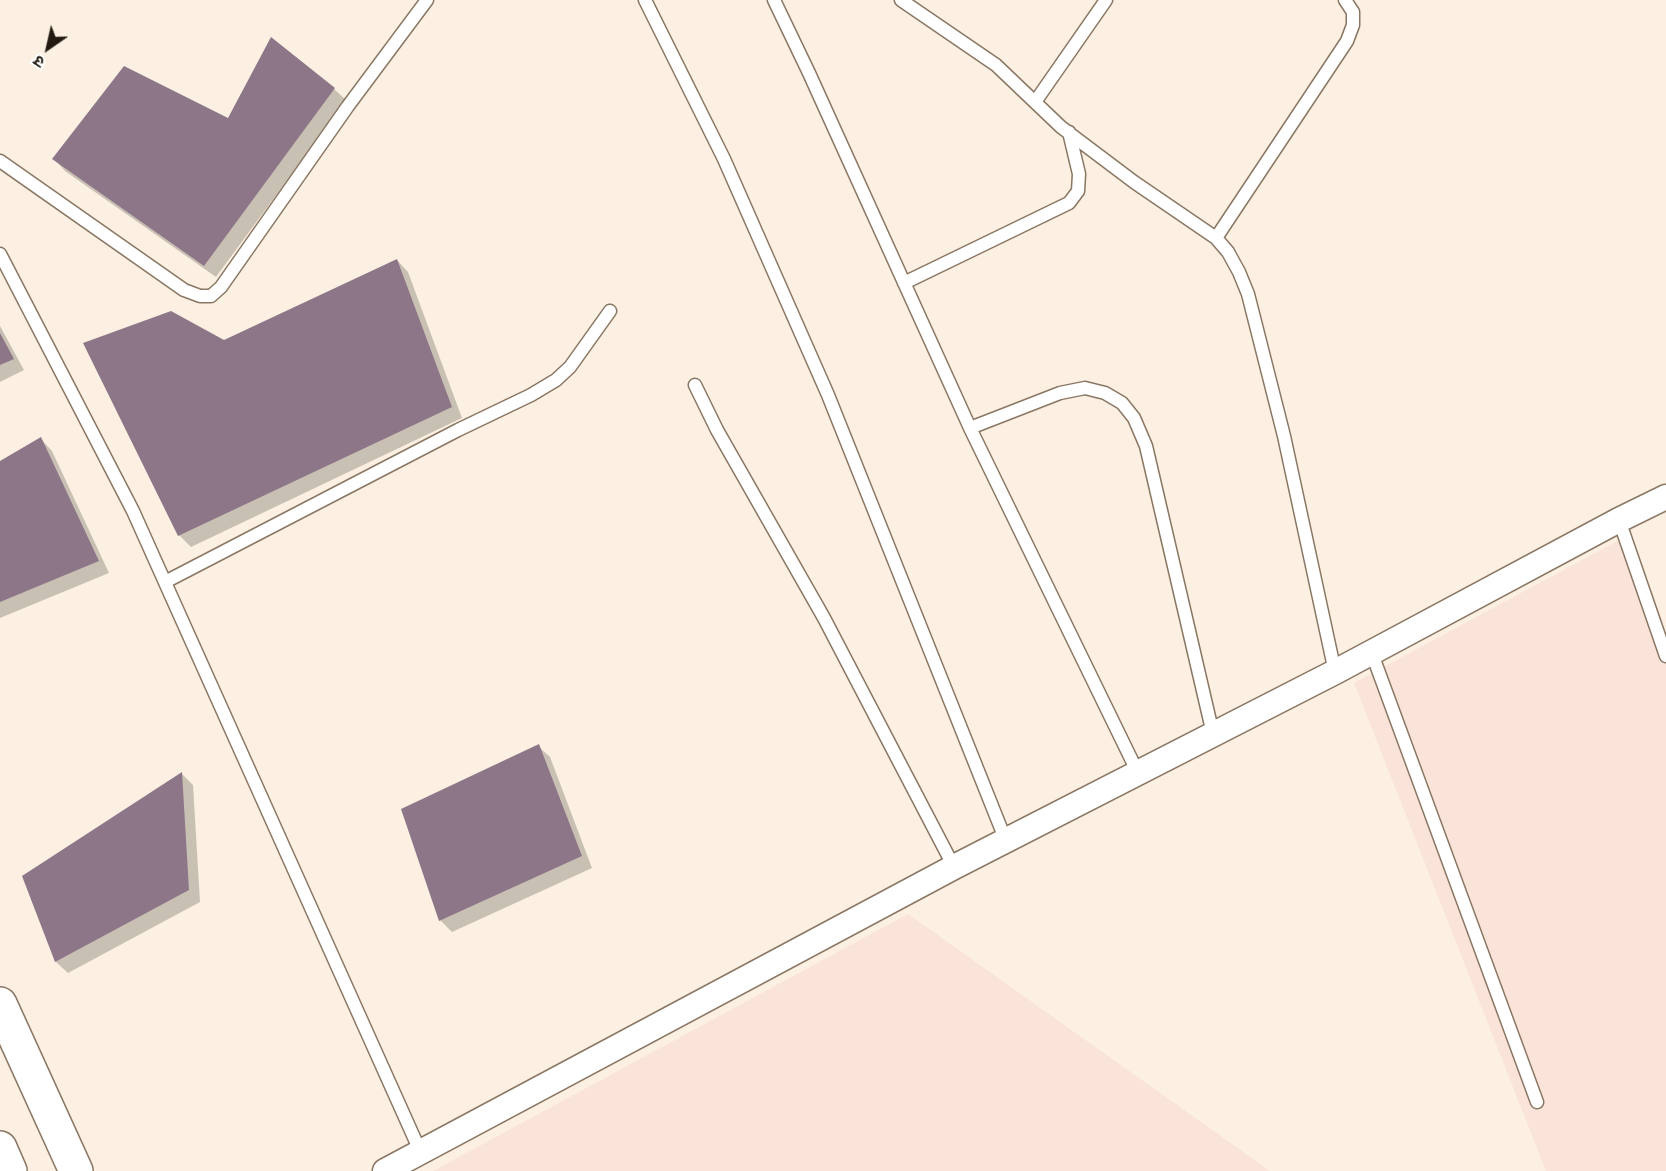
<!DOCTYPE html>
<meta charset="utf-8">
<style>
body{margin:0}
#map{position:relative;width:1666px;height:1171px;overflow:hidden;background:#fcf0e2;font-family:Literata,"Noto Sans Devanagari",serif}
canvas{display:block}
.north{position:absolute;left:18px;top:18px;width:60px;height:60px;-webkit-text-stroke:4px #fff;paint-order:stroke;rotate:214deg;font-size:16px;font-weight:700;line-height:24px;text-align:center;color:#221b12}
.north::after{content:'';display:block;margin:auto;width:21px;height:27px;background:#221b12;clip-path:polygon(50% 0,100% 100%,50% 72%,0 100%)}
</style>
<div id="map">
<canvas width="1666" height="1171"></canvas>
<div class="north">उ</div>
</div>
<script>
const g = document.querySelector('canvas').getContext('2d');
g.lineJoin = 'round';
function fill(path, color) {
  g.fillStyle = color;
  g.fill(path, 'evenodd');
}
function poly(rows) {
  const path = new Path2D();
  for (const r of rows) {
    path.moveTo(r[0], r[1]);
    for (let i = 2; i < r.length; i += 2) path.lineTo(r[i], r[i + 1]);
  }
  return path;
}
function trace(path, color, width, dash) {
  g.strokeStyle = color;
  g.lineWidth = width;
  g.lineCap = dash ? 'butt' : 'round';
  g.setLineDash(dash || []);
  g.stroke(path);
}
fill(poly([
 [1621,539,1666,639,1666,1171,1546,1171,1354,683],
 [908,914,1270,1171,433,1171]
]), '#fae3d8');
fill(poly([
 [271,40,334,89,346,100,216,277,65,171,54,159,228,120],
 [397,260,408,272,462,418,191,547,179,535,223,341],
 [0,326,24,370,0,382],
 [41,439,52,451,109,573,0,618,0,463],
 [538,746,550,757,592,868,452,932,440,920],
 [182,774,193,785,200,902,68,973,56,962,24,876]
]), '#0003');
fill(poly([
 [271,37,335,88,204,266,52,159,124,66,228,118],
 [397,259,452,407,178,536,83,343,171,311,224,340],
 [0,333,14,359,0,365],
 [41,437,99,561,0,602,0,461],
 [539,744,582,856,439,921,401,809],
 [182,772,189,890,55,962,22,876]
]), '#8d7688');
const lane = poly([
 [645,0,724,159,828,395,1006,841],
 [774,0,809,73,970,428,1138,773],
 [901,0,996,65,1061,127,1134,182,1216,238,1228,252,1239,272,1248,294,1284,436,1335,672],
 [1035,102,1106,0],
 [0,161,184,290,200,296,211,296,221,287,348,106,427,0],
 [1216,238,1347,41,1353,25,1353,12,1345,0],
 [0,254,133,511,421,1153],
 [904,283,1069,203,1078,191,1079,174,1069,132],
 [695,385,717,430,824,618,954,867],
 [970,428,1060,393,1085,388,1105,393,1122,403,1134,418,1146,446,1213,734],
 [1619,520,1666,656],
 [165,582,458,430,531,395,556,380,570,367,610,311],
 [1371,651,1537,1102]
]);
const street = poly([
 [385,1171,954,867,1335,672,1619,520,1666,497]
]);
const primary = poly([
 [0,1004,76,1171],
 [0,1148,10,1171]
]);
trace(lane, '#8a7763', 15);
trace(street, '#8a7763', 27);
trace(primary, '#8a7763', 36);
trace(lane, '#fff', 12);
trace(street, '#fff', 24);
trace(primary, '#fff', 33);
</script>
